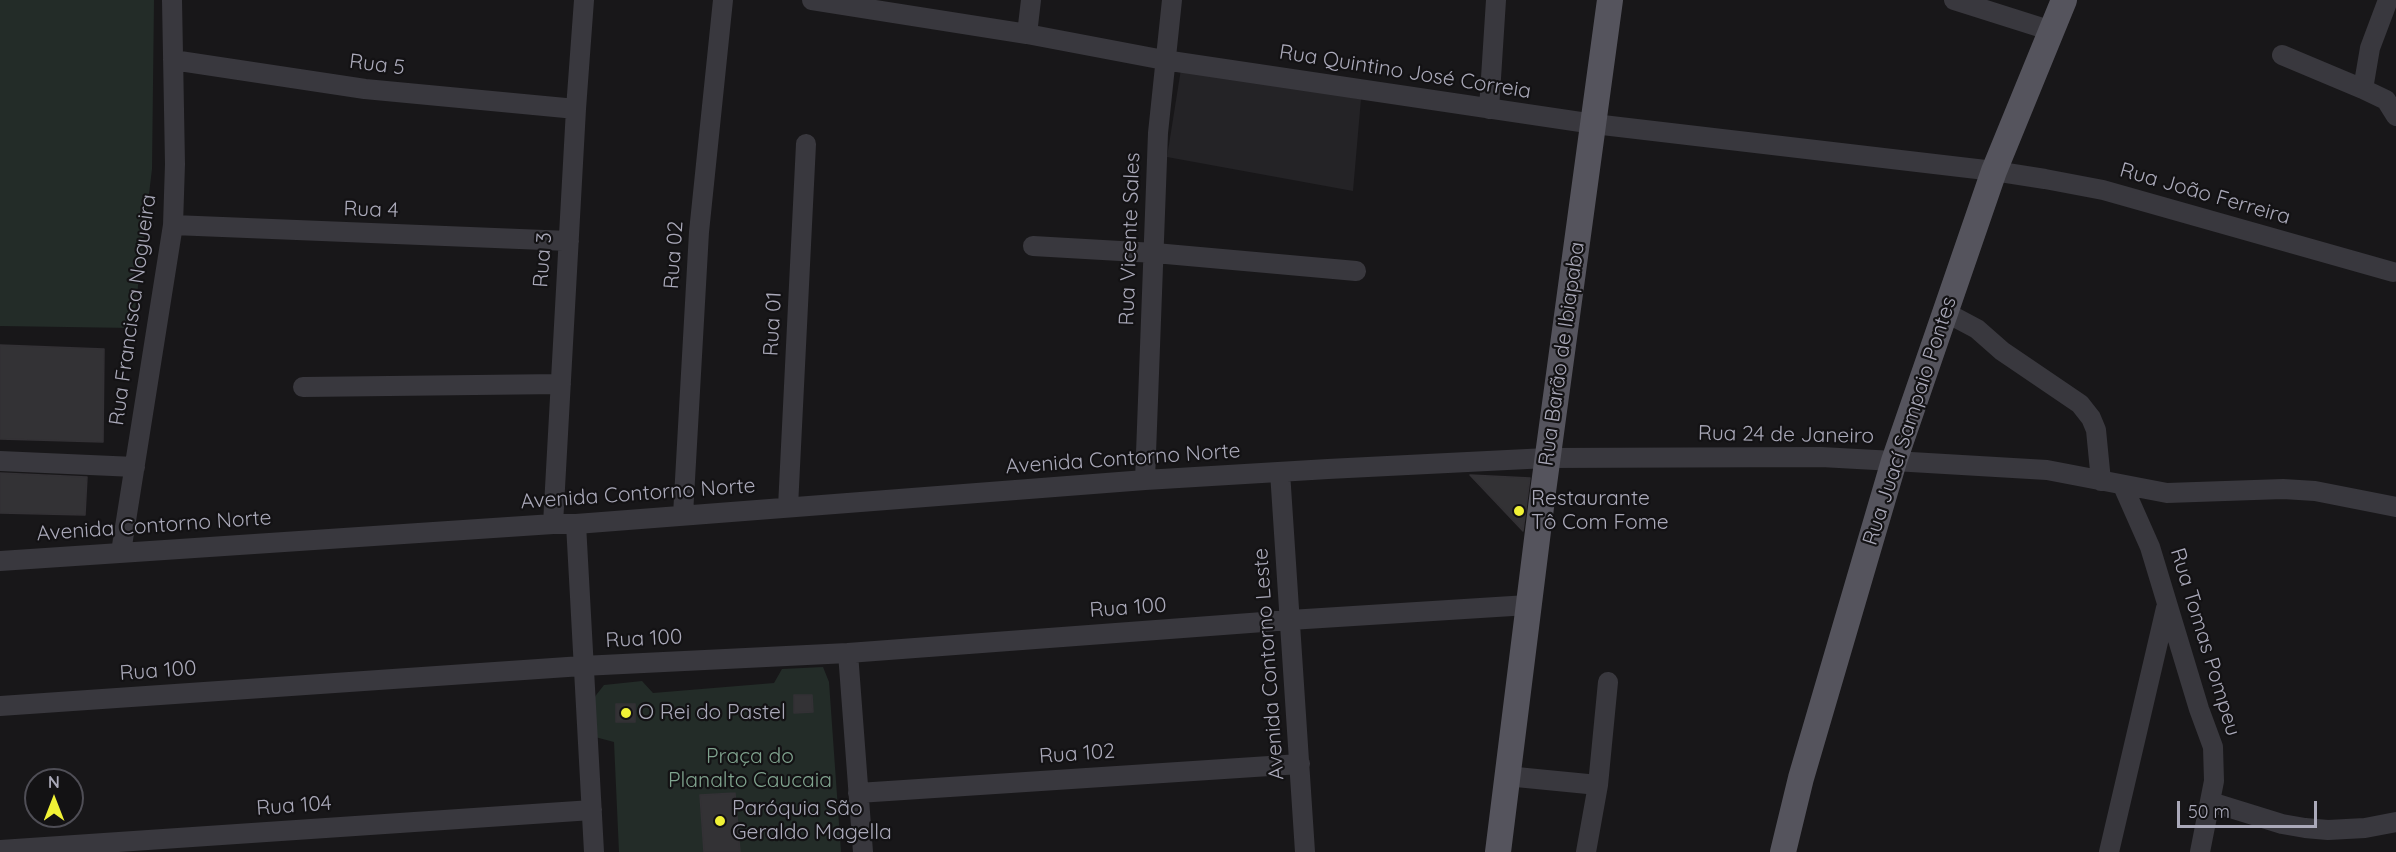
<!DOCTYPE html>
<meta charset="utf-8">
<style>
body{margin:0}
#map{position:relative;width:2396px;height:852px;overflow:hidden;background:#181719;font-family:Quicksand,sans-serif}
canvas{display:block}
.north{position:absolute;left:24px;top:768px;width:60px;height:60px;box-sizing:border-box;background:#131214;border:2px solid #4f4e56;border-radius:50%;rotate:0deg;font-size:16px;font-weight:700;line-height:24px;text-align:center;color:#aaa9b9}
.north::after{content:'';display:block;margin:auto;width:21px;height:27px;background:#f1f236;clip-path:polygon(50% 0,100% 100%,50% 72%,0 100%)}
.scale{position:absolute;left:2177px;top:801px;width:140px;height:27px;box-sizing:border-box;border:3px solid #aaa9b9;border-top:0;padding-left:8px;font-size:18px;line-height:21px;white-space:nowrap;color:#aaa9b9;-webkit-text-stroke:4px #131214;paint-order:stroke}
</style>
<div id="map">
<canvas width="2396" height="852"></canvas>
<div class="north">N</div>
<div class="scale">50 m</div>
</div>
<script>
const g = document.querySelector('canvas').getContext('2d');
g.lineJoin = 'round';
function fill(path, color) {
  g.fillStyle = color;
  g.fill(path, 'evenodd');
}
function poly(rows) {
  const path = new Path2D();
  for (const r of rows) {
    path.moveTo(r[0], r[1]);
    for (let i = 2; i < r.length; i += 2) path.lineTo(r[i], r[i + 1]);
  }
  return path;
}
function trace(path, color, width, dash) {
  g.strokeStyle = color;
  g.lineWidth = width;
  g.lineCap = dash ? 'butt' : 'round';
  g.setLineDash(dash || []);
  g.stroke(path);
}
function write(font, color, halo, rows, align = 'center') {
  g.font = font + ' Quicksand,sans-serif';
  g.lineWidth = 4.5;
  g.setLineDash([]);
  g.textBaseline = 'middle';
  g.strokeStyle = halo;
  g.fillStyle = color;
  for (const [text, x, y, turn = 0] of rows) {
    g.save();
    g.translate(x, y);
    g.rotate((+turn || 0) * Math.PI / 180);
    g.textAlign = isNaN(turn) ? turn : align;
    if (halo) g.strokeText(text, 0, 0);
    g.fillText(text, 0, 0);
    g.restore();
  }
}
fill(poly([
 [1181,69,1361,99,1353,191,1167,157]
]), '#242326');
fill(poly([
 [0,0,154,0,152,169,133,328,0,326],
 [823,667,829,682,841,852,619,852,614,742,595,737,593,699,604,685,642,681,653,693,774,683,782,669]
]), '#232c28');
const building = poly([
 [0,345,104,349,103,442,0,439,0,345],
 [0,473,87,477,85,515,0,513,0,473],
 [1470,475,1530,478,1523,531,1470,475],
 [794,695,812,695,813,712,794,713,794,695],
 [616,704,635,704,635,722,616,722,616,704],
 [735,793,740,852,704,852,700,795,735,793]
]);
fill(building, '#333235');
trace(building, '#333135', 1.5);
trace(poly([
 [812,0,1027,34,1164,60,1594,124,1994,171,2045,179,2103,190,2393,272],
 [1954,0,2052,31],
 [2388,0,2370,48,2363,89,2386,100,2396,116],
 [1027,34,1031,0],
 [2282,55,2363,89],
 [173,60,365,89,576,109],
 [1489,109,1496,0],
 [173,225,569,241],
 [1033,246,1155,253,1356,271],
 [1945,312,1977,329,2002,351,2080,404,2091,418,2096,430,2101,481],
 [303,387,561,384],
 [0,461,135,467],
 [1280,472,1305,852],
 [1145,480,1158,133,1172,0],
 [2123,486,2150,547,2199,709,2213,747,2214,781,2200,852],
 [788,507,806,144],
 [683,515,699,232,723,0],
 [553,524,576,109,584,0],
 [576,524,594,852],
 [121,552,173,225,175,164,172,0],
 [0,561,553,524,576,524,1145,480,1328,469,1547,458,1821,457,1894,461,2047,470,2167,493,2283,489,2315,491,2396,507],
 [848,653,863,852],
 [0,706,582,666,848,653,1290,620,1528,605],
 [1506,776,1598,785],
 [858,793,1300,764],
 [2211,802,2282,824,2305,828,2328,830,2365,828,2396,822],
 [0,850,592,810],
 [1586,852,1598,785,1608,682],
 [2109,852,2166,608]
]), '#39383e', 20);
trace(poly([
 [1498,852,1542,499,1610,0],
 [1783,852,1801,778,1894,461,1994,171,2064,0]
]), '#55545d', 26);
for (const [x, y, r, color] of [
 [1519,511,6,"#f1f236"],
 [626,713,6,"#f1f236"],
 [720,821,6,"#f1f236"]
]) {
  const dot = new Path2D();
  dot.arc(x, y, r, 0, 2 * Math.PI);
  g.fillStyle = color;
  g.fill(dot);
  trace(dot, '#131214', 2);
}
write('21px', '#aaa9b9', '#131214', [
 ["Rua 5",377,65,7],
 ["Rua Quintino José Correia",1405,72,9],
 ["Rua João Ferreira",2205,194,16],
 ["Rua 4",371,210,2],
 ["Rua Vicente Sales",1130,239,-88],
 ["Rua 02",674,255,-86],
 ["Rua 3",543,260,-86],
 ["Rua Francisca Nogueira",133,310,-82],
 ["Rua 01",773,324,-87],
 ["Rua Barão de Ibiapaba",1562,354,-82],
 ["Rua Juací Sampaio Pontes",1910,421,-72],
 ["Rua 24 de Janeiro",1786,435,1],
 ["Avenida Contorno Norte",1123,459,-4],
 ["Avenida Contorno Norte",638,494,-4],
 ["Avenida Contorno Norte",154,526,-4],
 ["Rua 100",1128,608,-4],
 ["Rua 100",644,639,-3],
 ["Rua Tomas Pompeu",2205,642,73],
 ["Avenida Contorno Leste",1269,664,-94],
 ["Rua 100",158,671,-4],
 ["Rua 102",1077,754,-4],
 ["Rua 104",294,806,-4]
]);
write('21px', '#aaa9b9', '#131214', [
 ["Restaurante",1531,499],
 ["Tô Com Fome",1531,523],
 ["O Rei do Pastel",638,713],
 ["Paróquia São",732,809],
 ["Geraldo Magella",732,833]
], 'left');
write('21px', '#80a48f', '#131214', [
 ["Praça do",750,757],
 ["Planalto Caucaia",750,781]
]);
</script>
